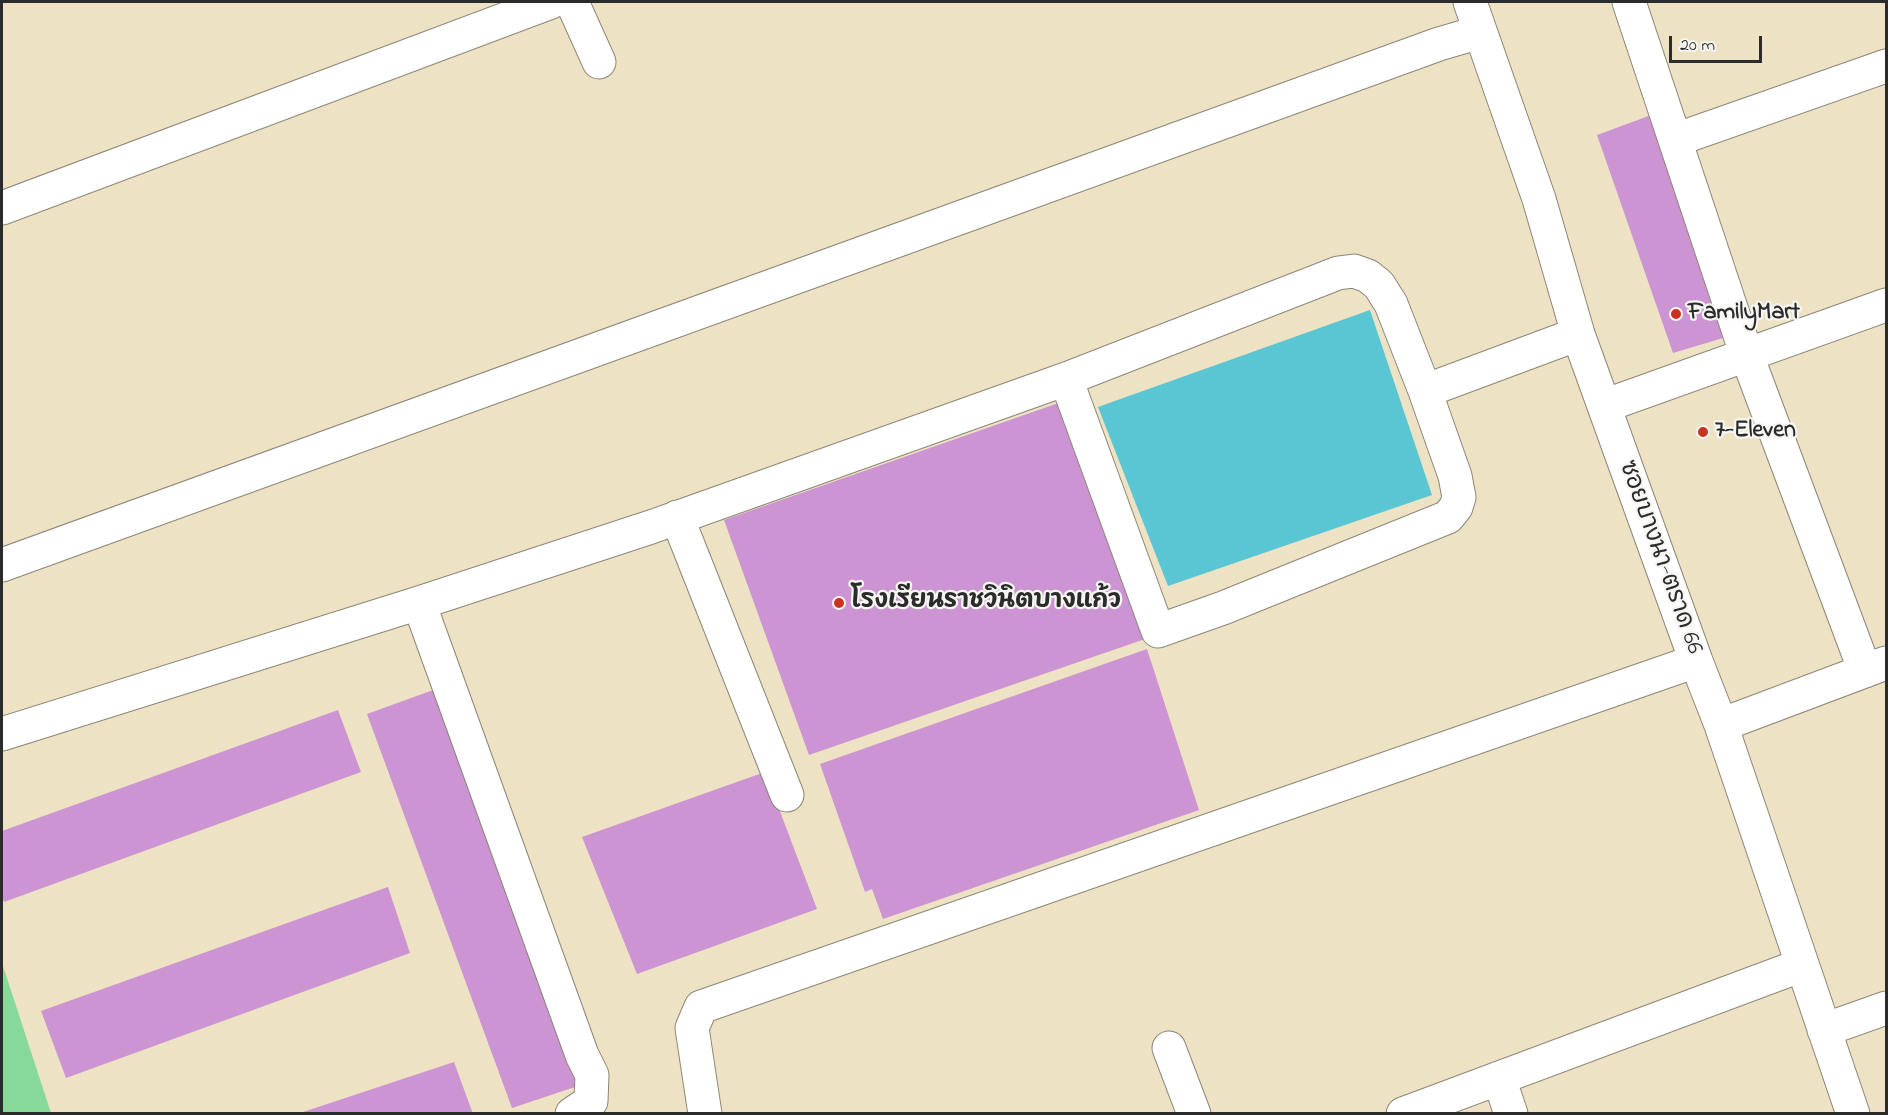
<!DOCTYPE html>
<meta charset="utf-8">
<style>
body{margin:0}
#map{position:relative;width:1888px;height:1115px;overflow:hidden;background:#ede2c3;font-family:"Indie Flower",sans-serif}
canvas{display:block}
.frame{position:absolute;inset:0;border:3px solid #2b2b2b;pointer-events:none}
.scale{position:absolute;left:1669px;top:36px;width:93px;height:27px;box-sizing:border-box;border:3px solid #2b2b2b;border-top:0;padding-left:8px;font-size:18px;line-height:21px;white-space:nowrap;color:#2b2b2b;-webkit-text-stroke:4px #f6f6f2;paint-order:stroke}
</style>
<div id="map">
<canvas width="1888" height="1115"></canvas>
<div class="frame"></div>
<div class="scale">20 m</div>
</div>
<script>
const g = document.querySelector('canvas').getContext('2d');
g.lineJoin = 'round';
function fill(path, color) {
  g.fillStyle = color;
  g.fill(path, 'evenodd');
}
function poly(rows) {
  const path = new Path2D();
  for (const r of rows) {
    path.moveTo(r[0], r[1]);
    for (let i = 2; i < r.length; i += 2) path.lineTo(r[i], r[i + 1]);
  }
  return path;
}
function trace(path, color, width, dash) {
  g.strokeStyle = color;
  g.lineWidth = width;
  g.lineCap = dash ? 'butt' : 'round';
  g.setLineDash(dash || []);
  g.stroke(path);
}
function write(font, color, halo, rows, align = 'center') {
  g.font = font + ' "Indie Flower","Playpen Sans Thai",sans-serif';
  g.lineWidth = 4.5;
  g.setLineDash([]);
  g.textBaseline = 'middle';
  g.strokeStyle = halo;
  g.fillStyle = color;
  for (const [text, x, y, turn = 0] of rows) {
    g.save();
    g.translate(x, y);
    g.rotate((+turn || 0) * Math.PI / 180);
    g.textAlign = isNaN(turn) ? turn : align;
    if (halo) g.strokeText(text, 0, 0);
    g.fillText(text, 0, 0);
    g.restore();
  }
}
fill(poly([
 [2,963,51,1113,2,1113]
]), '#87d99a');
fill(poly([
 [1370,310,1432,495,1168,586,1098,407]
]), '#5ac6d3');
fill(poly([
 [1665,110,1733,335,1673,353,1597,135],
 [1067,400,1148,638,809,755,724,520],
 [1147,649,1199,810,883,919,872,889,865,892,820,764],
 [436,689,578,1086,512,1108,367,714],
 [338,710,361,772,4,902,2,895,2,831],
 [765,772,817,909,637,974,582,837],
 [388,887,410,953,66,1078,41,1011],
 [454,1062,473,1114,300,1114,300,1113]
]), '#cc94d2');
const minor = poly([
 [572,2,599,62],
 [1470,2,1539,199,1578,334,1696,661,1721,725,1853,1114],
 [1629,2,1747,356,1865,671],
 [1675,140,1886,66],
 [2,208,551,2],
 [1425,391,1578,334],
 [1604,406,1886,305],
 [677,517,787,795],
 [2,565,1439,44,1480,32],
 [419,603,582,1055,592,1075,591,1101,572,1114],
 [1721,725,1886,663],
 [2,734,419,603,651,527,1066,379,1338,273,1354,271,1368,276,1379,285,1391,304,1425,391,1455,476,1459,497,1456,507,1448,517,1223,608,1158,631,1066,379],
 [1824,1030,1886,1008],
 [1169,1048,1194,1114],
 [1499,1078,1511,1114],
 [705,1114,692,1028,701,1007,1696,661],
 [1403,1114,1802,965]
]);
trace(minor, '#8c8677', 35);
trace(minor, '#fff', 33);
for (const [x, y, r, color] of [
 [1676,314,6,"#c8321e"],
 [1703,432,6,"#c8321e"],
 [839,603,6,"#c8321e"]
]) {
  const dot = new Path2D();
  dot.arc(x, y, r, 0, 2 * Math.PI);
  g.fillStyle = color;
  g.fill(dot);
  trace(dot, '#f6f6f2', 2);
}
write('bold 24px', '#2b2b2b', '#f6f6f2', [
 ["FamilyMart",1688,314],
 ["7-Eleven",1715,432],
 ["โรงเรียนราชวินิตบางแก้ว",851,603]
], 'left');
write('24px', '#2b2b2b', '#f6f6f2', [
 ["ซอยบางนา-ตราด 66",1659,558,70]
]);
</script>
